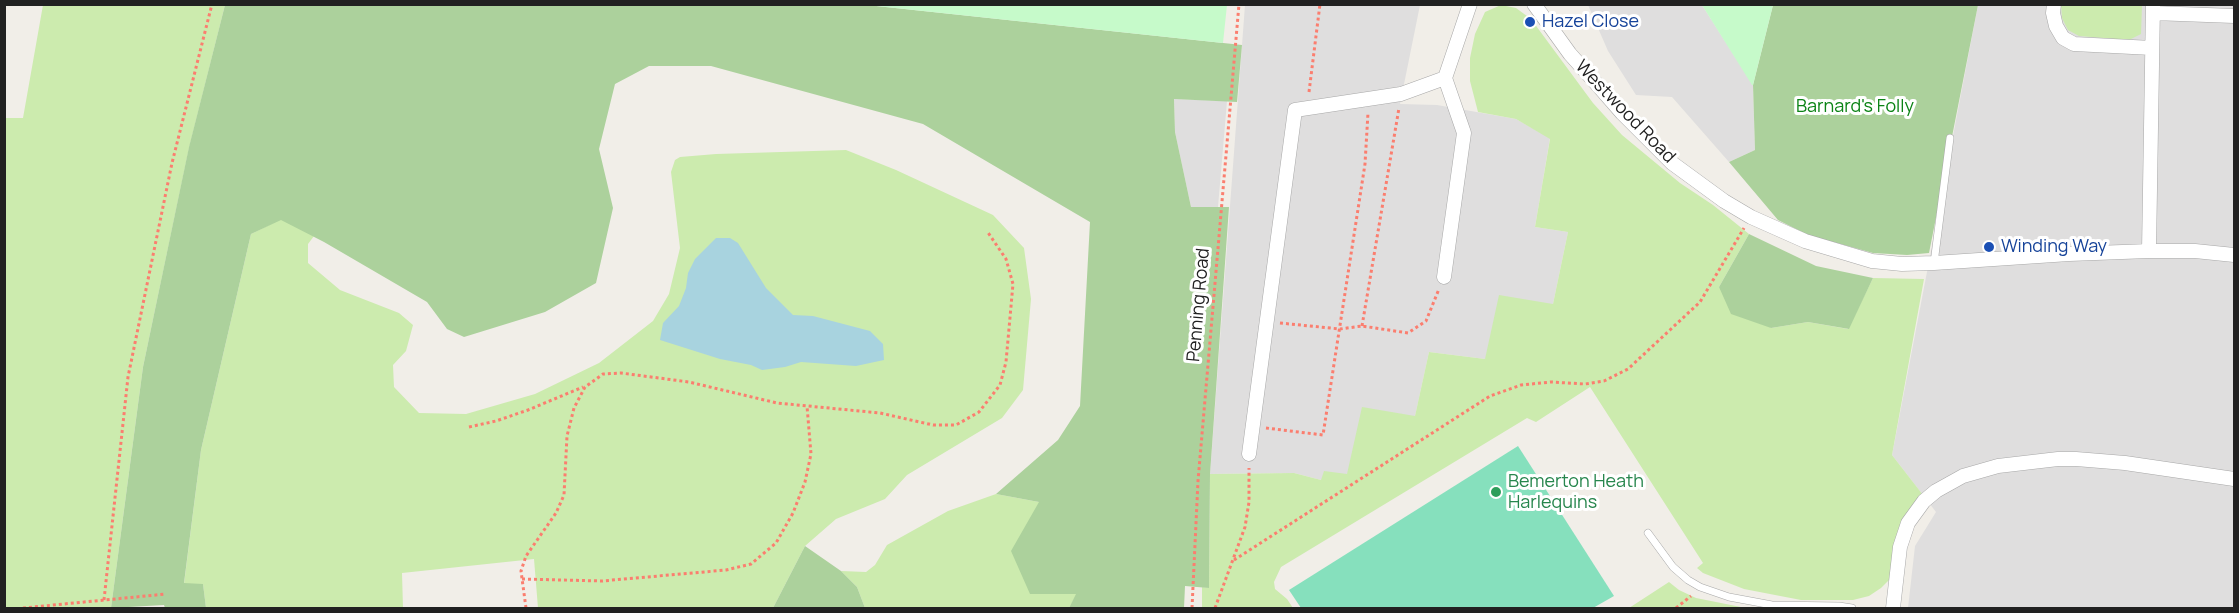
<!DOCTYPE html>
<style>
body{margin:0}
#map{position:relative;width:2239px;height:613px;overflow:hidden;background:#f1eee8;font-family:Manrope,sans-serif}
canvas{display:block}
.frame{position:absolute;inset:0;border:6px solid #212121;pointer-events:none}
</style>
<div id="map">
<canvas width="2239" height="613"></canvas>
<div class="frame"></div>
</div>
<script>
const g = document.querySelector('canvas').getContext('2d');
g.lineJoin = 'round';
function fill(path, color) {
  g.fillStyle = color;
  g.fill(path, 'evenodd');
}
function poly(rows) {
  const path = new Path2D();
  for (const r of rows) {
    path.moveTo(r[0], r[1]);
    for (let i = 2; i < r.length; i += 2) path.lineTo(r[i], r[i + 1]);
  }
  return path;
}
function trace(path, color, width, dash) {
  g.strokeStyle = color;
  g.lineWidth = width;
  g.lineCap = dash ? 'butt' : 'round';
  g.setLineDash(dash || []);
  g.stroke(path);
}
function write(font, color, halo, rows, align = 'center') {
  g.font = font + ' Manrope,sans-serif';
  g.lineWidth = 6;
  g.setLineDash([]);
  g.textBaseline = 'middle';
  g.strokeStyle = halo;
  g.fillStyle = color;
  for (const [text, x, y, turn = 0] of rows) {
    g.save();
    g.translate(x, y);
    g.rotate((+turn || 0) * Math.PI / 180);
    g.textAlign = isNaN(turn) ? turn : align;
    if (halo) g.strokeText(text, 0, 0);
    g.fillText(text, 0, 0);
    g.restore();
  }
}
fill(poly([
 [1245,5,1420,5,1400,104,1437,105,1516,119,1550,138,1535,227,1568,232,1553,304,1485,359,1429,352,1415,416,1347,474,1321,480,1294,473,1210,474],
 [1588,5,1702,5,1753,85,1755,150,1729,162,1672,97,1636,95,1608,51],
 [1978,5,2234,5,2234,608,1908,608,1915,546,1936,512,1892,455],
 [1174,99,1227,101,1218,207,1191,207,1175,132]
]), '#dfdede');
fill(poly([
 [2061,4,2142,5,2141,34,2129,40,2079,36,2068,30,2062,18],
 [43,5,225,5,189,148,143,367,111,608,5,608,5,118,23,118],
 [1501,5,1516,8,1531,19,1593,103,1622,135,1680,183,1713,205,1749,234,1719,287,1771,328,1808,322,1848,329,1873,278,1924,279,1892,455,1923,495,1897,538,1889,580,1881,588,1869,596,1853,600,1801,600,1744,589,1703,573,1697,568,1703,563,1590,387,1536,422,1527,418,1281,567,1274,582,1275,589,1287,599,1293,608,1202,608,1202,587,1209,588,1210,474,1294,473,1321,480,1324,471,1347,474,1362,407,1415,416,1429,352,1485,359,1499,295,1553,304,1568,232,1535,227,1550,139,1516,119,1478,112,1470,81,1470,58,1475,34,1485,12],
 [846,150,896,170,993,215,1024,248,1031,299,1023,390,1002,418,907,475,885,499,836,519,805,546,773,608,538,608,534,559,402,573,403,608,206,608,203,584,184,584,201,450,251,234,281,219,314,236,308,244,308,263,340,290,399,313,413,325,406,351,393,365,394,387,419,413,466,414,535,394,599,363,653,321,669,294,680,248,671,172,675,160,680,157,716,154],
 [996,494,1039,502,1077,594,1069,608,865,608,857,587,841,571,866,572,875,565,887,545,948,511],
 [1669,582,1679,590,1696,598,1746,608,1629,608]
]), '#ccebae');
fill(poly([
 [867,5,1242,45,1237,102,1174,99,1175,132,1191,207,1229,207,1210,474,1209,588,1185,586,1184,608,1069,608,1076,594,1030,594,1011,551,1039,502,996,494,1058,440,1080,406,1090,222,923,124,711,66,649,66,615,84,599,149,613,208,596,283,545,312,464,337,447,329,427,302,324,242,281,220,251,234,201,450,184,583,203,584,206,608,165,608,164,605,111,608,143,367,189,147,225,5],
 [1773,5,1978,5,1929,253,1907,255,1873,253,1808,235,1778,220,1729,162,1755,150,1753,85],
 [1749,234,1816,266,1873,278,1849,329,1808,322,1771,328,1731,314,1719,287],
 [805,546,841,571,857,587,865,608,773,608]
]), '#acd19c');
fill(poly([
 [867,5,1227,5,1223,43],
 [1702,5,1773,5,1753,85,1752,85]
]), '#c6faca');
fill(poly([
 [1518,446,1614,596,1593,608,1301,608,1289,590]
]), '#86e0bd');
fill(poly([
 [716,238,730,238,738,243,766,288,793,315,813,316,870,331,883,344,884,360,856,366,801,362,785,367,762,370,751,365,720,359,660,340,663,323,679,306,686,288,688,273,695,259]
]), '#a8d3df');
const lane = poly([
 [1934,263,1950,138],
 [1648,533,1673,567,1688,580,1700,587,1729,597,1772,605,1839,606,1852,608]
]);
const street = poly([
 [1534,4,1570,54,1595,82,1622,113,1672,163,1724,201,1751,217,1805,241,1872,261,1902,264,1934,263,2069,254,2149,251,2195,251,2234,255],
 [2054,4,2053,13,2056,26,2063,38,2074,44,2152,48],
 [2153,13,2234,16],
 [2149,251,2153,4],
 [1444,277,1464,133,1445,78,1470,4],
 [1249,454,1295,110,1401,94,1445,78],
 [1893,608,1900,547,1908,523,1924,501,1936,491,1963,476,1998,466,2058,459,2076,459,2125,463,2234,479]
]);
trace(lane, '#a8a8a8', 8);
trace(street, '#a8a8a8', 15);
trace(poly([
 [1309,92,1320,4],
 [1280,323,1340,329,1362,326,1408,333,1426,321,1439,289],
 [1362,326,1399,108],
 [469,427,496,421,528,410,583,387],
 [1266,428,1323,435,1365,164,1368,113],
 [1234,560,1490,396,1521,385,1551,382,1585,384,1604,381,1628,369,1700,302,1744,228],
 [522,579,602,581,726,570,751,564,776,543,793,513,805,482,811,454,807,406],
 [104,600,128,377,172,163,212,4],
 [23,608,166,594],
 [526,608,521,571,526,556,556,513,564,495,567,436,574,408,585,387,603,374,621,373,689,382,777,403,880,413,933,425,956,425,979,412,1000,385,1006,362,1013,284,1006,259,987,231],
 [1192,608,1198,481,1239,4],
 [1215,608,1245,527,1249,502,1249,468],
 [1676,608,1691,596]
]), '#fb7e6f', 3, [3, 3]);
trace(lane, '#fff', 7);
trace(street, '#fff', 14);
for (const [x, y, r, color] of [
 [1530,22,6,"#1a4fb4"],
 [1989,247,6,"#1a4fb4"],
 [1496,492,6,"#2e9e5b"]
]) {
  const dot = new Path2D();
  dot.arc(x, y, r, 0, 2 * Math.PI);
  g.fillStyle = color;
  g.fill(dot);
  trace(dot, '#fff', 2);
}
write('18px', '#164399', '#fff', [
 ["Hazel Close",1542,22],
 ["Winding Way",2001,247]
], 'left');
write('18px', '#0b8315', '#fff', [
 ["Barnard's Folly",1855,107]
]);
write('18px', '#212121', '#fff', [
 ["Westwood Road",1625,112,46],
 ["Penning Road",1199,305,-85]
]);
write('18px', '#27864d', '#fff', [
 ["Bemerton Heath",1508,482],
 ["Harlequins",1508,503]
], 'left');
</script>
